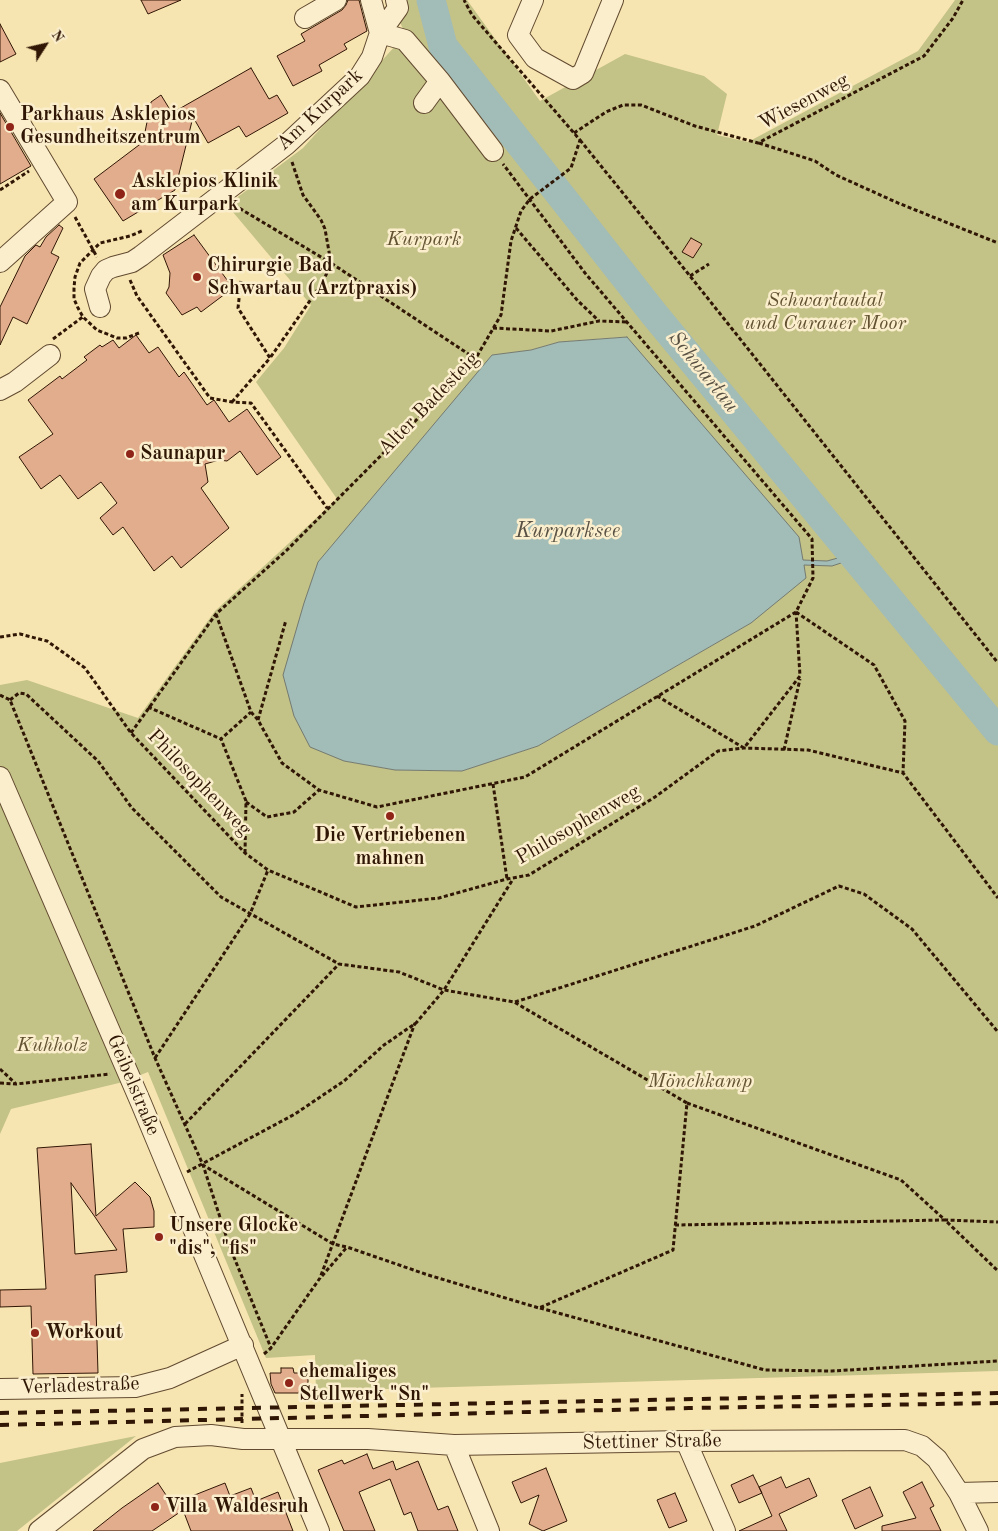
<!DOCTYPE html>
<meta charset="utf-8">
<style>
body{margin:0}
#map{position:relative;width:998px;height:1531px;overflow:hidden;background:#f7e5b1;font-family:"Old Standard TT",serif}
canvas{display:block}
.north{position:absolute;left:20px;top:20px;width:50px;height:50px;-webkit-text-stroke:4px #faeecc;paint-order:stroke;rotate:55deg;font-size:14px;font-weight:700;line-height:20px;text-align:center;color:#301605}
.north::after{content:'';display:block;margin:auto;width:18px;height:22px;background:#301605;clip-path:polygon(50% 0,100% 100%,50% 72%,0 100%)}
</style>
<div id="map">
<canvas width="998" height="1531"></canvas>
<div class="north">N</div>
</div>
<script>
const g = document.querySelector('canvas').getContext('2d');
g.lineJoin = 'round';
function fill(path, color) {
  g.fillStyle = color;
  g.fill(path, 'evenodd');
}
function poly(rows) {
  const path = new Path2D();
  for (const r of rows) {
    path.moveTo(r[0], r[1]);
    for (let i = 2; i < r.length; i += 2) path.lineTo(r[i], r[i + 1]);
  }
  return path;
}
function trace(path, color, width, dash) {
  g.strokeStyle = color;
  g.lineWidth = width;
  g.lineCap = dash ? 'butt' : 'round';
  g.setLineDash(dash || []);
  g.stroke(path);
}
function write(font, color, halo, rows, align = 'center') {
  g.font = font + ' "Old Standard TT",serif';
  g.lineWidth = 5;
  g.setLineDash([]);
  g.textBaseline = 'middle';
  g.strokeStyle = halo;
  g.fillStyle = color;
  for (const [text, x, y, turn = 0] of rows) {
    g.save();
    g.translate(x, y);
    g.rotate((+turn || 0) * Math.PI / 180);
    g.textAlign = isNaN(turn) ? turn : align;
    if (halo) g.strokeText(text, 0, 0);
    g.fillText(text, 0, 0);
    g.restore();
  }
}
fill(poly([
 [390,0,467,0,540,101,625,54,704,76,727,94,717,135,748,142,918,51,955,0,998,0,998,1371,316,1391,315,1355,266,1358,148,1072,123,1082,11,1109,0,1134,0,685,27,680,138,718,215,611,337,499,256,382,284,348,311,305,227,205,303,148,396,45,403,29],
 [624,337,751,623,538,746,462,771,395,770,344,761,492,355,531,350,559,342],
 [136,1436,17,1531,0,1531,0,1463]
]), '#c3c287');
const water = poly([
 [627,337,799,537,803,560,827,561,852,554,856,558,832,566,804,565,806,578,751,623,538,746,462,771,395,770,344,761,310,747,294,716,283,675,304,603,318,562,492,355,531,350,559,342,627,337]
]);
fill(water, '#a2bcb7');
trace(water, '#747a70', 1);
trace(poly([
 [431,0,443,46,654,314,998,731]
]), '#a2bcb7', 29);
const building = poly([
 [141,0,181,0,148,14,141,0],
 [348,0,359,0,367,31,344,44,347,49,319,65,322,71,293,86,277,56,305,41,301,34,342,10,346,5,348,0],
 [0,24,16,54,0,62,0,24],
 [251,68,269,99,277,95,288,113,246,137,239,126,208,143,193,117,175,190,123,221,94,179,143,142,151,102,161,95,172,113,251,68],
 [0,113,31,166,0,184,0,113],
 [59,225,63,228,51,253,59,257,27,324,13,317,0,345,0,307,25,256,36,245,40,247,46,237,59,225],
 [194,235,233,288,201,312,197,307,182,315,166,293,169,287,170,273,163,255,194,235],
 [691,238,702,244,693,258,682,252,691,238],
 [136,335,149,353,158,347,179,377,184,372,207,405,214,400,229,422,247,409,281,457,257,475,240,451,227,461,219,460,205,464,208,482,201,488,229,528,181,568,172,556,154,571,123,527,113,535,100,518,117,503,101,482,78,499,60,475,41,489,19,457,53,434,28,400,60,376,62,379,87,360,84,357,100,345,102,347,113,340,119,348,136,335],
 [91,1144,96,1216,135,1182,150,1197,154,1211,154,1227,123,1229,127,1272,95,1275,98,1373,33,1374,31,1306,0,1307,0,1290,46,1289,37,1148,91,1144],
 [71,1183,95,1217,117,1250,75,1254,71,1183],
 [281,1368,293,1368,294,1373,308,1373,308,1393,275,1393,271,1384,270,1373,281,1373,281,1368],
 [367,1454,373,1469,393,1461,396,1470,418,1461,438,1510,448,1506,458,1531,418,1531,411,1512,404,1515,390,1479,359,1492,375,1531,344,1531,318,1470,342,1460,344,1464,367,1454],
 [546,1468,567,1521,543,1531,529,1524,539,1495,521,1503,512,1482,546,1468],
 [753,1475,762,1493,739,1503,731,1485,753,1475],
 [781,1477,786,1488,809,1478,817,1496,779,1514,787,1531,739,1531,772,1516,759,1487,781,1477],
 [922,1482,934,1506,930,1508,941,1531,882,1531,882,1526,916,1518,903,1492,922,1482],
 [158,1483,172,1504,225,1483,230,1496,251,1488,256,1501,278,1492,293,1531,191,1531,183,1510,152,1531,93,1531,122,1508,158,1483],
 [870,1487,883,1516,855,1529,842,1500,870,1487],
 [675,1493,687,1521,669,1528,657,1500,675,1493]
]);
fill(building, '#e2ad8c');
trace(building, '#301605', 1);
const minor = poly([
 [396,0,398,8,380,33,405,40,440,81,493,151],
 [533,0,518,35,535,58,573,79,583,73,613,0],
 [305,18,336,0],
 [0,90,67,202,0,262],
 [424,103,440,81],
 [100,307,95,289,101,276,106,270,113,267,132,262,141,256,287,144,360,76,372,57,380,33,371,0],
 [0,390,15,382,50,355],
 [0,777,141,1103,319,1531],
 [0,1389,135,1387,170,1378,243,1345],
 [686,1441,725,1531],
 [454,1445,489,1531],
 [959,1493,998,1492],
 [39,1531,143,1449,175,1437,211,1435,243,1439,368,1439,454,1445,686,1441,905,1440,922,1446,937,1459,959,1493,978,1531]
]);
trace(minor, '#624a30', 22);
trace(poly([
 [574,133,606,112,623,105,641,105,695,126,758,143,924,56,953,18,963,0],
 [580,140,690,276,998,663],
 [759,143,815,161,836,175,898,203,998,243],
 [292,162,303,195,321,220,325,229,331,263,476,359],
 [0,190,29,171],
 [234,205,331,263,323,282,270,358],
 [75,217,97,257],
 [516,228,578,301,599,321],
 [690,276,709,264],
 [130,280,137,296,210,398,232,402,251,403,327,508],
 [493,328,551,331,599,321,626,322],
 [139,333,126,338,117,338,97,330,83,317,78,308,74,299,74,288,75,277,80,263,100,243,130,236,144,230],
 [53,339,84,316],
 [232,402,270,358,238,308,241,281],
 [796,612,874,665,905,721,903,773],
 [216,614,251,712,258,720,282,763,319,790,377,807,525,777,796,612,813,578,812,539,585,273,503,164],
 [0,637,20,634,47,641,85,668,131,733,245,853,268,870,356,907,439,898,507,879,529,875,655,797,718,751,744,748,808,750,903,773,998,898],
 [0,695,10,700,155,1058,203,1165,229,1245,271,1348],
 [657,696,744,748,800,676,796,612],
 [10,700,19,693,26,694,98,761,132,808,221,897,339,964,399,972,444,990,514,1002,687,1103,673,1250,539,1308,428,1275,347,1247,333,1244,203,1165],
 [148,707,221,739],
 [258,720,286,620],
 [131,733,216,614,287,550,473,363,501,315,511,241,521,211,530,199,571,168,580,140,472,15,464,0],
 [784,750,800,679],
 [493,784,507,879],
 [246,802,267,817,294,812,319,790],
 [245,853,246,801,221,739,251,712],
 [515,1002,755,926,839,886,864,894,912,929,998,1032],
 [155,1058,250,914,268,870],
 [0,1069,16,1084],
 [0,1083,16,1084,110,1074],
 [687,1103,901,1180,945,1220,998,1222],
 [185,1124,339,964],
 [187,1172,295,1114,344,1081,384,1045,416,1023,444,990,513,879],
 [675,1225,945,1220,998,1271],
 [322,1276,347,1247],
 [540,1308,765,1370,832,1371,998,1361],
 [264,1354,271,1348,320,1278,415,1023],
 [242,1423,242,1394]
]), '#301605', 3, [4, 2.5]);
trace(minor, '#faeecc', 20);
trace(poly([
 [0,1413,998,1393],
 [0,1425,689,1408,998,1403]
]), '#301605', 4, [9, 9]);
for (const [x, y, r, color] of [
 [10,127,5,"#8f2418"],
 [120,194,6,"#8f2418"],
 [197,277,5,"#8f2418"],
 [130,454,5,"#8f2418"],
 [390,816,5,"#8f2418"],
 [159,1237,5,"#8f2418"],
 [35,1333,5,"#8f2418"],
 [289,1383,5,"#8f2418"],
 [155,1507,5,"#8f2418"]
]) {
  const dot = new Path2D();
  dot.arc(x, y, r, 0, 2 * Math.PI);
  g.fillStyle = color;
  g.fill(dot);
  trace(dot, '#faeecc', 2);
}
write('20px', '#301605', '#faeecc', [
 ["Wiesenweg",804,102,-28],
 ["Am Kurpark",320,110,-43],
 ["Alter Badesteig",429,404,-46],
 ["Philosophenweg",199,783,46],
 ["Philosophenweg",578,825,-30],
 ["Geibelstraße",133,1085,67],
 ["Verladestraße",80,1386,-2],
 ["Stettiner Straße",652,1442,-1]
]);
write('bold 20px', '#301605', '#faeecc', [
 ["Parkhaus Asklepios",20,115],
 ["Gesundheitszentrum",20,138],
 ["Asklepios Klinik",131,182],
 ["am Kurpark",131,205],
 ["Chirurgie Bad",207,266],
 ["Schwartau (Arztpraxis)",207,289],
 ["Saunapur",140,454],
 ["Die Vertriebenen",390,836,"center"],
 ["mahnen",390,859,"center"],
 ["Unsere Glocke",169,1226],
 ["\"dis\", \"fis\"",169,1249],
 ["Workout",45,1333],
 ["ehemaliges",299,1372],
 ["Stellwerk \"Sn\"",299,1395],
 ["Villa Waldesruh",165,1507]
], 'left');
write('italic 20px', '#635232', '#faeecc', [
 ["Kurpark",424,240],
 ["Schwartautal",825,301],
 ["und Curauer Moor",825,324],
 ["Kuhholz",52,1046],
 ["Mönchkamp",700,1082]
]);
write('italic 21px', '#585043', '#faeecc', [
 ["Schwartau",703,372,51],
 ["Kurparksee",568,531]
]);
</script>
